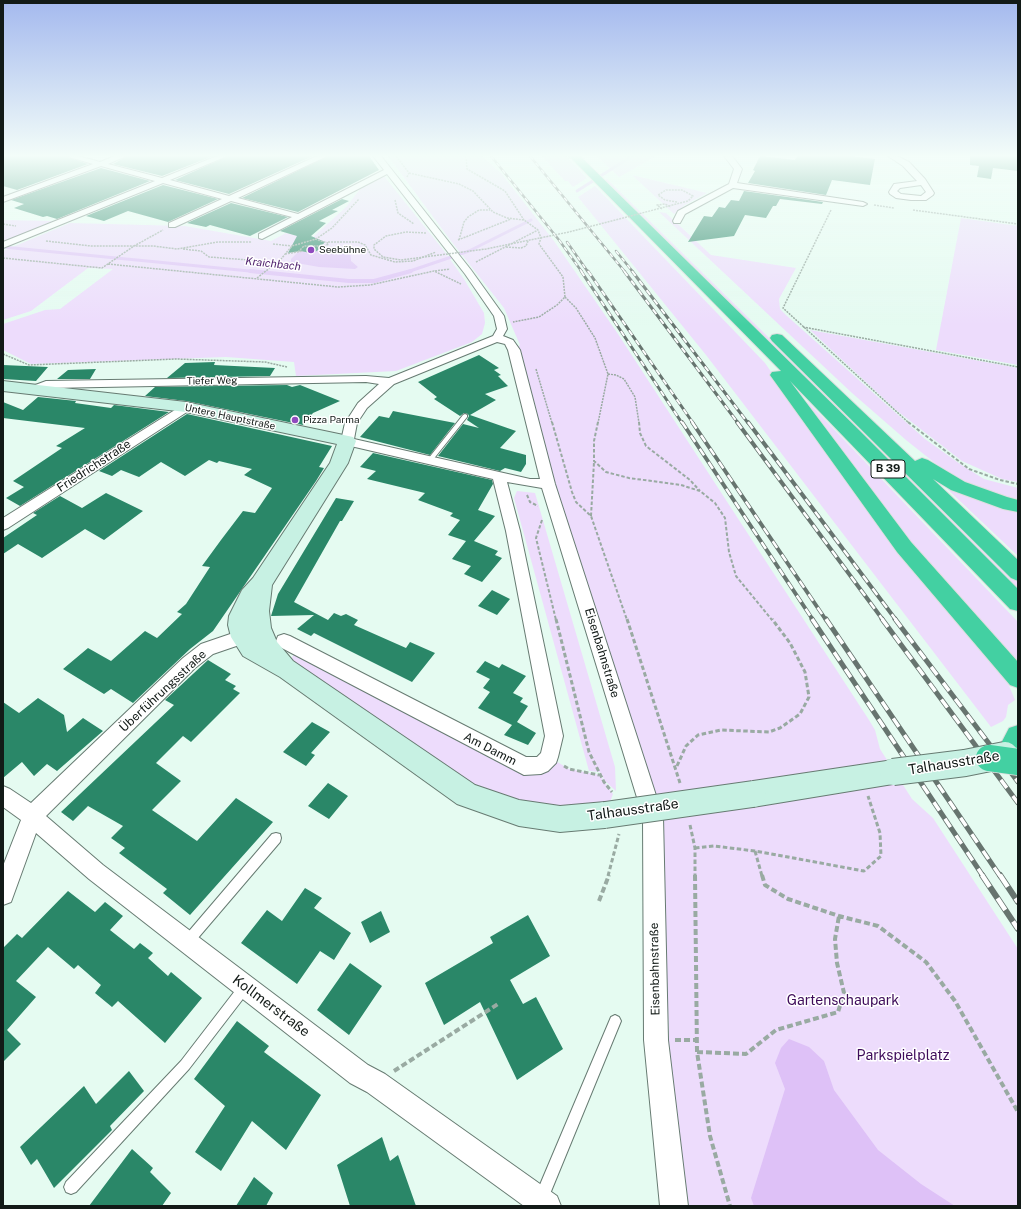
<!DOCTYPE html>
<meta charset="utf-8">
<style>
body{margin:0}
#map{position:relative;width:1021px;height:1209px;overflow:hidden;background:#e5fbf1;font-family:"Public Sans",sans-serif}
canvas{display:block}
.frame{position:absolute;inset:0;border:4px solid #121a17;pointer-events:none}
</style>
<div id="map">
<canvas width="1021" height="1209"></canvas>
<div class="frame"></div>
</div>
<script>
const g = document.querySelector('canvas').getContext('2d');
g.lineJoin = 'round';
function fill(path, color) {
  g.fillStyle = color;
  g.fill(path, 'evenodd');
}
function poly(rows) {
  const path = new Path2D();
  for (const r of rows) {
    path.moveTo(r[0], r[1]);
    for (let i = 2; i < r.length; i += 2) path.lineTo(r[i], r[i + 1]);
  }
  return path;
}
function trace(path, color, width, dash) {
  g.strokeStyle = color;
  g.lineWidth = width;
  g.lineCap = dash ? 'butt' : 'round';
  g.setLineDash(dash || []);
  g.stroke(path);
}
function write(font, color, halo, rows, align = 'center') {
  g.font = font + ' "Public Sans",sans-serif';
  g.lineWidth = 3;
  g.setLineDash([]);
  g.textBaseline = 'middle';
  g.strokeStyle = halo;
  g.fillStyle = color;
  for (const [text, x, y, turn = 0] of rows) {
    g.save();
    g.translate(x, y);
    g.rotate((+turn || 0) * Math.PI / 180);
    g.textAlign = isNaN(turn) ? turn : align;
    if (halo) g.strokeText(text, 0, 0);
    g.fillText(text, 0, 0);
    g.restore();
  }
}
fill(poly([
 [388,156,482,156,501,173,526,205,554,241,618,334,869,720,875,730,880,749,912,799,933,818,1018,949,1018,1206,689,1206,670,1072,662,815,554,485,514,350,520,345,504,308,451,241],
 [542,156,566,156,587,178,573,187,568,181,565,181],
 [597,156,656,156,619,177],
 [632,175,707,193,685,205,674,214],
 [384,176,445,252,464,279,484,313,485,323,482,334,472,342,396,371,296,376,294,362,226,357,31,364,3,350,3,324,45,310,60,309,113,269,88,268,31,311,3,320,3,251,70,223,185,226,271,241,286,233,311,239,347,206,360,189],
 [607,179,1014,578,1018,582,1018,591,604,181],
 [595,186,765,363,898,553,1007,681,1015,700,1008,705,1006,717,1003,721,991,727,706,355,578,197],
 [659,212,666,213,711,255,796,268,779,299,780,309,787,316,925,439,960,464,984,479,1018,488,1018,501,985,491,955,479,906,440,852,393],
 [961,218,1018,226,1018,365,936,350],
 [3,220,53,221,3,242],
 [810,330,1018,368,1018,482,1002,479,962,461,896,410],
 [808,402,1018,622,1018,665,903,534,804,403],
 [944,486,1018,510,1018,556],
 [517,491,535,493,615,767,616,791,605,781,600,772,589,771,514,498],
 [296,646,524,766,549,757,569,769,600,775,613,794,605,815,519,813,288,670]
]), '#eddcfc');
fill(poly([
 [318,246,324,249,350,247,351,261,358,267,355,269,319,267,291,262,291,259,301,249],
 [789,1039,809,1047,824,1061,834,1090,878,1150,921,1184,955,1206,754,1206,751,1198,785,1089,775,1063,781,1048]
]), '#dec1f7');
trace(poly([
 [577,191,632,156],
 [3,247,260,272],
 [407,272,469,251,531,220]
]), '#dec1f7', 3);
trace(poly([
 [250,271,349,281,374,281,411,271]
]), '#dec1f7', 4);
fill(poly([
 [3,156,65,156,88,164,17,190,3,186],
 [127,156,213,156,162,176,113,164],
 [228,156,313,156,229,194,175,180],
 [328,156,369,156,379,170,298,212,242,198],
 [760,156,795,160,797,156,849,156,875,159,870,185,832,180,826,195,748,183,755,171,753,170],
 [970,156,1018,156,1018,171,993,168,991,179,977,177,979,166,970,165],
 [101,168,150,181,57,219,47,216,43,217,14,208,24,204,11,200],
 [163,185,218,199,168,222,128,211,104,221,86,216],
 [744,191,823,202,822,204,780,199,776,206,773,206,766,218,745,215,734,236,688,242,704,216,712,217,719,207,725,208,731,200,739,201],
 [342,199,349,201,332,210,338,211,319,221,326,223,311,236,325,242,317,251,310,253,301,251,288,253,297,236,280,231],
 [231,203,288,217,250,236,210,225,206,227,187,223],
 [479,355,499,368,494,370,501,375,498,376,508,386,485,394,496,400,470,415,516,431,500,448,526,455,526,464,521,472,505,468,500,471,438,456,463,424,479,428,467,420,469,416,468,414,464,413,460,416,434,399,437,397,418,382],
 [215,362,214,365,275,368,270,376,167,378,185,363],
 [3,365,48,367,36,381,3,379],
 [96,369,90,379,57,379,68,370],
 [287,385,292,387,300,385,340,401,313,413,303,425,186,401,145,396,155,387],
 [38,397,76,401,75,403,111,408,114,405,169,412,20,506,6,498,24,487,13,481,62,448,56,446,85,428,3,418,3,402,23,410],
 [393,411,403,413,455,423,430,455,360,437,379,416,389,418],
 [187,414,332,446,319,467,324,468,316,481,213,631,190,649,133,703,111,689,104,694,63,669,88,648,111,661,145,631,157,638,182,614,177,612,186,604,210,567,202,566,221,540,243,511,255,513,272,488,244,475,252,469,219,461,217,463,209,460,185,476,161,462,139,477,121,470,112,476,99,471],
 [373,453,492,480,493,484,478,510,495,516,474,541,498,551,495,555,502,558,482,582,464,574,471,566,452,559,466,541,448,535,460,520,450,516,453,513,418,500,425,493,367,479,376,471,360,467],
 [106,493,143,511,104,540,85,529,42,558,18,544,3,554,3,538,37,515,33,513,60,496,82,508],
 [336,498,354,501,342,521,340,521,294,602,328,620,334,613,341,616,346,614,358,620,354,625,406,648,410,642,435,653,412,682,314,633,311,636,297,629,314,615,271,616,278,594],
 [492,590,510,599,497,615,478,606],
 [208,660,231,674,225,680,236,686,233,689,240,693,191,742,183,736,156,763,181,781,152,810,197,841,236,798,273,822,190,915,163,893,167,889,119,853,125,848,111,838,123,826,88,806,73,821,61,812,174,705,165,700],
 [485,661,499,668,502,664,526,676,513,693,523,698,520,702,528,706,517,722,536,733,528,745,504,735,512,725,478,708,490,692,483,688,490,679,476,672],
 [38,698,64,715,67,732,83,718,103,731,57,771,47,764,34,776,22,762,3,778,3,702,19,713],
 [312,722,330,732,311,753,315,755,306,766,283,752],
 [328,783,348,796,329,819,308,806],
 [305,888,322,898,314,908,351,933,334,960,320,951,297,984,241,943,267,910,282,921],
 [68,891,95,912,105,902,123,916,110,930,134,949,140,943,153,953,148,958,168,976,171,972,202,998,165,1043,118,1001,112,1007,95,993,101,985,78,965,74,969,48,947,16,981,36,997,7,1030,21,1044,3,1062,3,948,17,934,22,938],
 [381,911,390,932,370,943,361,922],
 [528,915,550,956,510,980,523,1004,536,997,563,1049,517,1080,480,1002,444,1025,425,983,493,943,490,937],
 [350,963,382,986,349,1035,317,1010],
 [237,1021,269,1046,264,1052,321,1095,286,1150,252,1121,221,1171,195,1152,225,1106,194,1079],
 [129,1071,144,1091,110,1126,112,1130,54,1188,37,1159,31,1165,20,1147,84,1086,96,1104],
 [382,1137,390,1161,398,1155,416,1206,350,1206,337,1165],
 [132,1149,153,1168,150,1172,171,1193,162,1206,89,1206],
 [254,1177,273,1193,266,1206,236,1206]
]), '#2a8768');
const lane = poly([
 [465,414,467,415,467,417,432,461,428,461,428,459,463,415,465,414],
 [276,833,280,834,281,838,280,842,192,945,188,947,184,945,182,941,184,937,272,834,276,833],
 [245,981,249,983,251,987,249,991,189,1069,76,1192,71,1194,66,1192,64,1187,66,1182,181,1061,241,983,245,981],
 [615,1015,619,1017,621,1021,545,1206,531,1206,611,1017,615,1015]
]);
const street = poly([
 [66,156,78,156,100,162,115,156,126,156,108,164,162,178,217,156,227,156,170,180,229,196,317,156,327,156,238,198,298,214,384,170,373,156,381,156,471,270,504,316,507,329,503,336,513,340,520,350,555,484,663,817,668,1040,688,1206,660,1206,644,1040,643,817,542,488,507,482,520,531,563,736,558,757,556,763,548,771,541,774,524,775,278,646,276,641,278,636,284,634,290,636,526,757,537,757,541,753,545,736,506,531,493,479,342,444,341,441,345,423,358,403,379,384,366,382,48,388,34,394,28,390,30,387,46,381,366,376,389,378,493,336,497,329,494,316,465,274,387,174,262,239,259,238,259,234,292,217,231,201,175,227,169,227,169,223,222,199,163,183,3,248,3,242,155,181,101,166,3,202,3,197,93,164,66,156],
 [497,342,505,344,508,350,540,479,530,479,354,439,357,423,367,408,394,384,497,342],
 [724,156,732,156,742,169,737,183,863,202,867,204,863,206,733,188,685,214,680,223,674,223,673,221,678,211,729,184,734,169,724,156],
 [888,156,897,156,909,162,925,179,934,193,933,195,926,200,911,200,896,198,890,194,889,192,894,184,917,181,903,166,888,156],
 [921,185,926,192,921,196,901,194,897,191,900,188,921,185],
 [186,403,192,407,190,410,8,528,3,530,3,518,186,403],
 [242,630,248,632,250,637,248,642,213,654,195,668,46,816,103,865,368,1065,385,1074,557,1196,561,1206,524,1206,367,1092,350,1083,89,879,36,833,11,902,3,905,3,866,21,820,3,807,3,786,10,789,31,803,183,658,201,644,242,630]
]);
const secondary = poly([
 [3,381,186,402,353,437,356,441,348,463,272,585,269,611,271,628,277,642,293,661,475,785,519,800,560,806,605,802,615,806,619,815,615,824,605,828,560,832,519,826,457,804,280,677,243,656,231,637,228,625,229,616,242,590,253,578,330,463,337,444,186,412,3,391,3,381],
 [893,760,902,764,906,772,902,780,893,784,753,807,743,803,739,794,743,785,753,781,893,760]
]);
const highway = poly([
 [569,156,580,156,859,430,1018,589,1018,611,1010,609,790,381,911,542,1018,662,1018,688,1010,685,897,552,770,375,772,372,781,371,569,156],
 [777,334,782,335,915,461,922,458,928,460,965,482,1007,497,1018,500,1018,512,1003,509,951,490,933,479,1018,560,1018,581,1011,578,772,341,770,338,772,335,777,334],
 [1018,725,1018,762,1008,767,999,763,995,755,1009,728,1018,725]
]);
trace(lane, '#677b72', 2);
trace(street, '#677b72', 2);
trace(secondary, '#677b72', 2);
trace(highway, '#dedfdf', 2);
trace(poly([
 [396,156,409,173,407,177],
 [466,156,467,169,505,191,524,220],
 [409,173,459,184,473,191,493,212,507,218,524,220,538,230,541,238,539,244,563,277,565,297,557,305,539,317,513,322],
 [395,200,398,213,414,224],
 [677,202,665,200,658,195,666,190,682,190],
 [874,205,894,208],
 [662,209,657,205,665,204,671,207],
 [831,210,783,308,909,423],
 [913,210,1018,224],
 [3,224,16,226],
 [315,239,328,243],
 [458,240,511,219],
 [459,240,464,222,468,217,479,210,490,210],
 [46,241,91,246,153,246,177,249,218,242,252,242],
 [328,242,358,242,365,245,371,255,395,262,413,261,436,252],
 [273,244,292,246],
 [506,247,521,248,526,246,528,241],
 [318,248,329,244],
 [183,249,201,251,209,257,262,261,273,264],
 [298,252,304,246,321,246],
 [285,254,303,251],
 [3,258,102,268,134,246,163,230],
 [476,262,538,230],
 [108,264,338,287,370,285,434,271,461,284],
 [435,271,450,269],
 [257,278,281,259,292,246,316,239,332,228,359,199],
 [565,297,576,308,595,338,608,374,598,423],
 [803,327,1018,367],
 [3,354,29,365,176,359,265,362,287,367],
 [536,369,552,423],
 [608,374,616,375,624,379,635,397,639,423]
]), '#99aaa2', 1.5, [2, 1]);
trace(poly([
 [552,422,572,492,576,502,591,516,627,620],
 [598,422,594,441,594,461,606,472,629,478,681,485,700,491,715,503,725,518,729,552,736,576,772,620],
 [639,422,640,433,646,446,690,480,700,491],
 [908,422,969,469,1000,480,1018,484],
 [527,495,530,502,538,506],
 [591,516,594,462],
 [542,520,536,538,556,620]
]), '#99aaa2', 2, [3.5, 2]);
trace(poly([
 [556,619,589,752,604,782,612,792],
 [627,619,680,783],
 [564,766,569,769,599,775],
 [677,766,686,746,698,735,721,730,769,732,780,728,800,714,809,697,805,672,790,643,772,619],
 [690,825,695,848,695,876],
 [695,848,714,846,755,851,864,871,881,856,880,833,868,796],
 [755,851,762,876],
 [608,876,619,834]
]), '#99aaa2', 3, [4.5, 2.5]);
trace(poly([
 [695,875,697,1052,710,1136,730,1206],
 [762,875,765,885,788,899,839,916,878,926,926,962,955,1001,1018,1112],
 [599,901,609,875],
 [675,1040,697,1040],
 [697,1052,746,1054,776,1030,838,1012,844,993,837,963,835,939,839,916],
 [394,1071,498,1004]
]), '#99aaa2', 4, [6, 3]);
fill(lane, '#fff');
fill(street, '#fff');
fill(secondary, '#c7f1e3');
fill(highway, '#43d0a2');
const railFar4 = poly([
 [491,156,559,240,582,272],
 [530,156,625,272],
 [567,242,588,272],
 [616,251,633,272]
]);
const railFar3 = poly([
 [581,271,682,423],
 [588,271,693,423],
 [624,271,738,423],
 [632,271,748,423]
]);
const railFar2 = poly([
 [682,422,813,620],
 [692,422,826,620],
 [737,422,883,620],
 [748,422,896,620]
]);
const railFar1 = poly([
 [812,619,983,876],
 [826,619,1000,876],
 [882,619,1018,803],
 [895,619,1018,782]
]);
const rail = poly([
 [982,875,1018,929],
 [1000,875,1018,902]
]);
trace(railFar4, '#67746f', 2.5);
trace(railFar3, '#67746f', 3);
trace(railFar2, '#67746f', 4);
trace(railFar1, '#67746f', 5);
trace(rail, '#67746f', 6);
trace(railFar4, '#fff', 1.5, [4.5]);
trace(railFar3, '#fff', 2, [6]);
trace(railFar2, '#fff', 2.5, [8]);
trace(railFar1, '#fff', 3.5, [10]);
trace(rail, '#fff', 4.5, [14]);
const secondaryBridge = poly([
 [893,772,965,763,1005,755],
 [605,815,753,794]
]);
const highwayBridge = poly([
 [989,758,1018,762]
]);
trace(secondaryBridge, '#677b72', 28, []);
trace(highwayBridge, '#dedfdf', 28, []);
trace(poly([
 [426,233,406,232,386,236,374,245,374,249,383,257,401,260,486,249,569,232,688,201,693,196,682,190]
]), '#99aaa2', 1.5, [2, 1]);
trace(secondaryBridge, '#c7f1e3', 26);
trace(highwayBridge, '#43d0a2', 26);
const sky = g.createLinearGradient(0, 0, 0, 325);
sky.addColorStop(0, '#a4b9ee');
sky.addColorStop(0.48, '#f3fdf9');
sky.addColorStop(1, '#f3fdf900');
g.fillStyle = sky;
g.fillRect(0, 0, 1021, 325);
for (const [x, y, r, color] of [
 [311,250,4,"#8f4abe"],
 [295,420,4,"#8f4abe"]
]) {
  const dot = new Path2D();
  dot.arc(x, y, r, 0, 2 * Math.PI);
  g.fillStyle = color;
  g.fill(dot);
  trace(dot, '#fff', 1.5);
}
write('10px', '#121a17', '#fff', [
 ["Seebühne",319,250],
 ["Pizza Parma",303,420]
], 'left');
write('10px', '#121a17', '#fff', [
 ["Tiefer Weg",212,381,-1],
 ["Untere Hauptstraße",230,417,12]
]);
write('italic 11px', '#4c1d6a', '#fff', [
 ["Kraichbach",273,264,6]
]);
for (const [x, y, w] of [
 [888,469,34]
]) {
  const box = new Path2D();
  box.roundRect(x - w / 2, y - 9, w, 18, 3);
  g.fillStyle = '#fff';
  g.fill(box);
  trace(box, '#121a17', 1);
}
write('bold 11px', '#121a17', null, [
 ["B 39",888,469]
]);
write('12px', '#121a17', '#fff', [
 ["Friedrichstraße",94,466,-33],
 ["Eisenbahnstraße",602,653,73],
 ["Überführungsstraße",163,691,-43],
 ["Am Damm",490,749,27],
 ["Eisenbahnstraße",655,969,-91]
]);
write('14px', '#121a17', '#fff', [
 ["Talhausstraße",954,763,-9],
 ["Talhausstraße",633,810,-8],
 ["Kollmerstraße",271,1006,37]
]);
write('14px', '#3e0c5a', '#fff', [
 ["Gartenschaupark",843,1001],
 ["Parkspielplatz",903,1056]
]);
</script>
